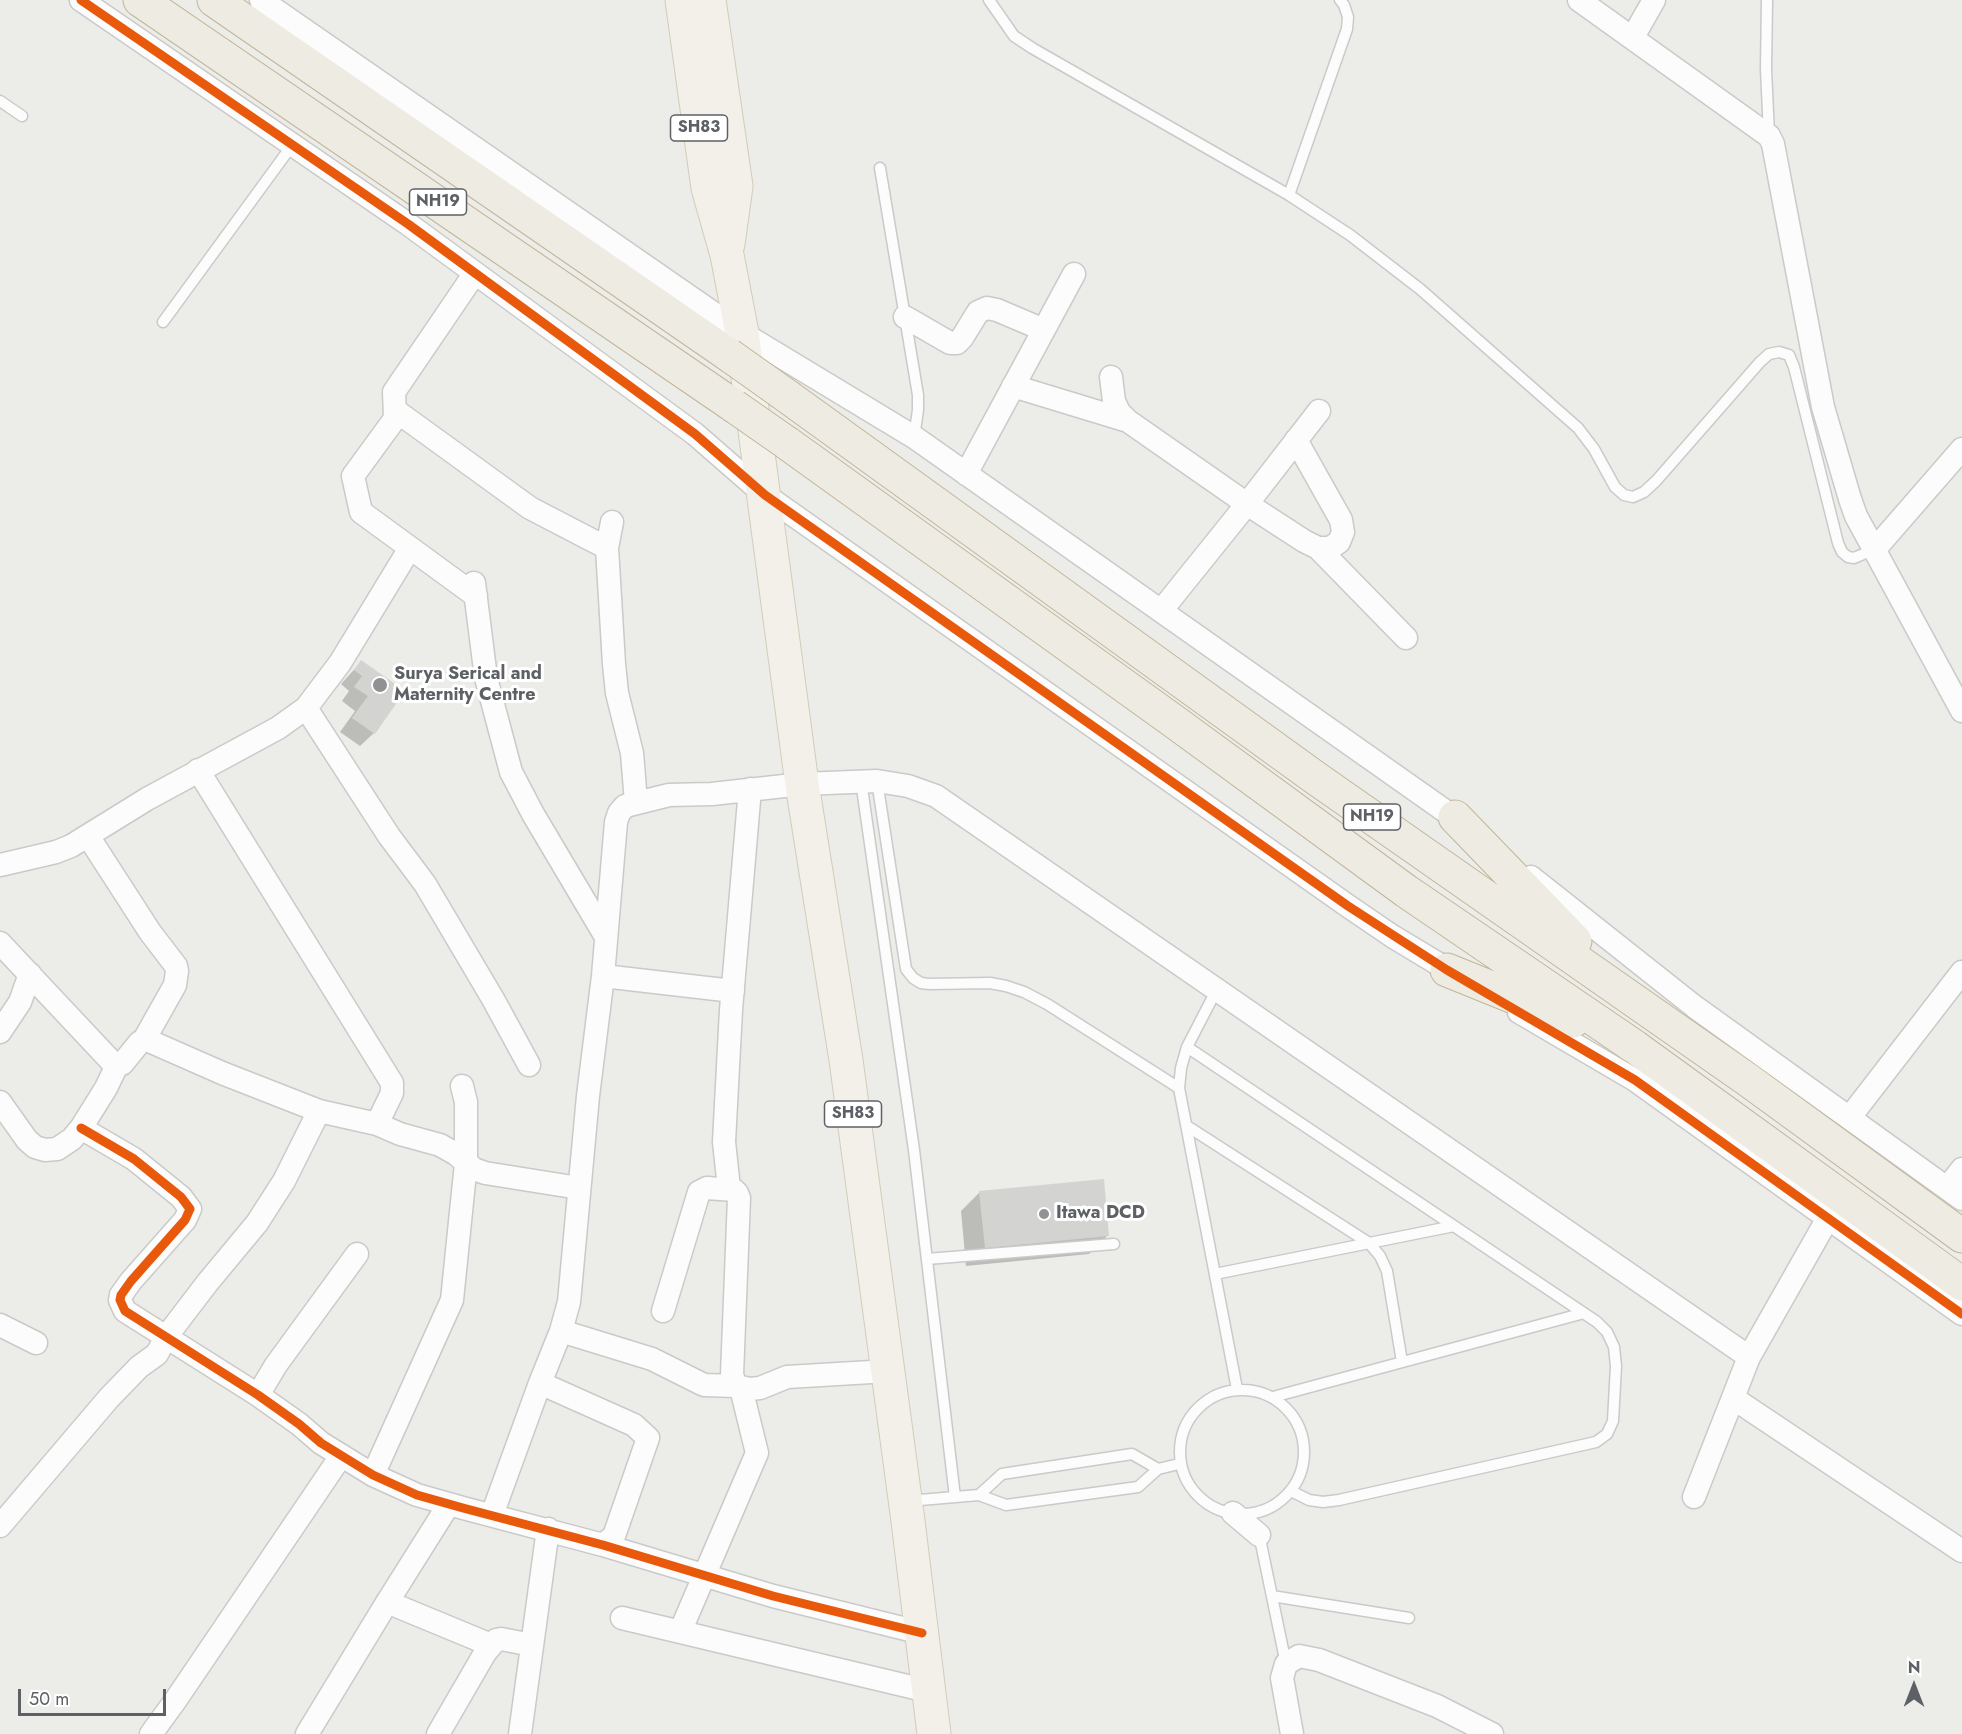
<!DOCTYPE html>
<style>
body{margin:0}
#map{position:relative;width:1962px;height:1734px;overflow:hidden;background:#ecece8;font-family:Jost,sans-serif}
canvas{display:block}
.north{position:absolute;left:1884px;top:1656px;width:60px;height:60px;-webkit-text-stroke:4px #fff;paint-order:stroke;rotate:0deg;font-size:16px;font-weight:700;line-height:24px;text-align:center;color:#5d6065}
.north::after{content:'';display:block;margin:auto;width:21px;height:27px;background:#5d6065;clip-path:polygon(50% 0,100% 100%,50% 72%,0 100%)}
.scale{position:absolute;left:18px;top:1689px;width:148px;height:27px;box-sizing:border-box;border:3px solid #5d6065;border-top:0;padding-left:8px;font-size:18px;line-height:21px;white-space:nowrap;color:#5d6065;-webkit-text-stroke:4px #fff;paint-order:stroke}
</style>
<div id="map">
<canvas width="1962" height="1734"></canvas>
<div class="north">N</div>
<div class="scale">50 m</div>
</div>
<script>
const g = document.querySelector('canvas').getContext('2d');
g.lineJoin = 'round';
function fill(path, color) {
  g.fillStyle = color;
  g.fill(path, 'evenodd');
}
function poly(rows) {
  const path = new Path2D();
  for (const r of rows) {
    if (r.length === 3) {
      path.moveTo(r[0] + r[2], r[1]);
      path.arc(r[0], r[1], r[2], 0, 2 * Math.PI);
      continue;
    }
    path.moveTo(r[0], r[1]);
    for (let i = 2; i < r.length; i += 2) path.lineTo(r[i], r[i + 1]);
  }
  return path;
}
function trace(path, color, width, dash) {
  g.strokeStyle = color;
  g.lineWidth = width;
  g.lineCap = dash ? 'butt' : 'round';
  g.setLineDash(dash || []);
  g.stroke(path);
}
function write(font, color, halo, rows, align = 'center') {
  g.font = font + ' Jost,sans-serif';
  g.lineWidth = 6;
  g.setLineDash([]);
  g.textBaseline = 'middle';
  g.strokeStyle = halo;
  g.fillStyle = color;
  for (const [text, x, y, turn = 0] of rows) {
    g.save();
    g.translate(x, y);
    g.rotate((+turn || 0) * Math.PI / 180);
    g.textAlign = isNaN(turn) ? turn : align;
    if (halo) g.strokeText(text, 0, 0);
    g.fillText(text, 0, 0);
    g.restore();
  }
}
fill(poly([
 [361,662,403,691,374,733,360,746,340,732,355,711,342,701,349,691,341,684],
 [980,1192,1107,1236,1089,1254,966,1266,961,1211]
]), '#0003');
fill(poly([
 [361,660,405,691,375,734,352,718,368,696,354,687,362,676,354,670],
 [1104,1179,1109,1236,985,1248,979,1191]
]), '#d3d3d1');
const lane = poly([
 [989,0,1014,36,1032,48,1289,195,1350,235,1420,289,1578,428,1594,449,1615,487,1624,495,1633,497,1644,492,1656,481,1760,362,1769,354,1779,352,1789,355,1794,367,1838,543,1842,552,1848,557,1854,558,1875,549],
 [1767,0,1766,69,1769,135],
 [0,101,22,116],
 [880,168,918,395,918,410,914,437],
 [1289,195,1347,29,1348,17,1344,5,1340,0],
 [163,322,293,144],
 [861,781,914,1150,955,1497],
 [877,781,906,969,913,978,921,983,929,984,990,983,1006,986,1024,992,1047,1004,1179,1088],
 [1217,989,1187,1047,1181,1068,1179,1088,1237,1389],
 [1187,1047,1597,1322,1607,1332,1614,1347,1616,1366,1613,1421,1607,1434,1596,1442,1339,1500,1323,1502,1309,1500,1291,1491],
 [1187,1126,1369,1243,1380,1256,1387,1271,1402,1362],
 [927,1259,1114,1244],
 [1215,1274,1454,1226],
 [1242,1452,62],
 [1273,1397,1584,1313],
 [979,1495,1002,1474,1132,1454,1158,1469],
 [908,1501,979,1495,1006,1505,1138,1487,1158,1469,1179,1464],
 [1259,1534,1286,1664],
 [1272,1596,1409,1618]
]);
const street = poly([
 [81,0,408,224,695,434,765,495,1348,906,1392,936,1460,977],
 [261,0,742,333,914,437,1465,825],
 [1579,0,1762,131,1769,136,1773,144,1823,407,1850,499,1856,516,1962,711],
 [1633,37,1654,0],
 [905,317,950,343,957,343,962,338,978,312,987,308,997,310,1044,330],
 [1111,377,1114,401,1119,412,1128,421,1247,504,1304,541,1318,548,1330,548,1339,542,1343,532,1341,520,1296,440],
 [1013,386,1128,421],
 [395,417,394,392,475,273],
 [966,474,1074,274],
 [612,522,607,548,614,664,617,693,632,753,636,802],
 [1318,548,1406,638],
 [1875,549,1962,449],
 [474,583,486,678,511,772,533,814,606,937],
 [476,596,361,512,353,476,399,413,530,508,607,548],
 [1161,611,1247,504,1319,411],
 [306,708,389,836,425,884,493,999,529,1065],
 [198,770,392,1083,392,1093,377,1124],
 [88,836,150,932,176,966,177,971,175,985,144,1040],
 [0,865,56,852,71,846,147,799,278,728,306,708,340,663,410,548],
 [1531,877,1695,1007,1962,1199],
 [0,943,110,1060,117,1065,122,1064,140,1042,147,1040,222,1073,319,1111,377,1124,400,1134,440,1145,456,1154,474,1169,485,1173,579,1188],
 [603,976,733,991],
 [1519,1012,1635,1080,1962,1314],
 [0,1032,20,1002,30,974],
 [0,1102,27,1140,35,1147,45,1150,57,1149,72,1139,81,1128,106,1088,117,1065],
 [1850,1117,1962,972],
 [81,1128,134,1159,181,1197,190,1209,185,1220,131,1281,121,1295,120,1300,125,1311,258,1395,299,1424,321,1443,373,1475,417,1495,463,1508,603,1545,773,1596,922,1633],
 [729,1188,724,1142,731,1010,750,789],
 [1947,1188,1962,1169],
 [663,1311,699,1192,707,1188,734,1190,737,1193,739,1198,732,1375,736,1386,750,1389,760,1388,787,1377,888,1371],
 [0,1325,36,1343],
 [561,1331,652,1359,704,1385,736,1386],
 [540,1383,634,1425,648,1438,614,1536,603,1545],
 [258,1395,276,1365,357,1254],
 [1733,1398,1962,1551],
 [373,1475,452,1300,466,1163,466,1102,462,1086],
 [1694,1497,1749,1357,1828,1218],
 [1233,1513,1259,1535],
 [492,1515,540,1383,561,1331,569,1302,588,1096,603,976,616,822,619,813,625,806,669,795,712,794,802,784,877,781,908,786,936,796,1749,1357],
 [0,1526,109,1398,139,1367,157,1354,166,1337,208,1282,257,1223,284,1181,319,1111],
 [387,1602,491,1645],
 [622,1618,928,1691],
 [680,1632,757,1453,741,1388],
 [151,1734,175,1701,341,1456],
 [307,1734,383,1609,449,1504],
 [438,1734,485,1653,496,1640,501,1639,532,1645],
 [520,1734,548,1529],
 [1292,1734,1282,1678,1286,1664,1299,1656,1319,1660,1437,1706,1492,1734]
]);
const primary = poly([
 [682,0,708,188,727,255,742,333,802,784,846,1060,908,1521,934,1734],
 [709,0,736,186,728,244]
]);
const highway = poly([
 [140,0,734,406],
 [214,0,729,355],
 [784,394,1317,779,1748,1080,1962,1236],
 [787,443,1172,720,1406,891,1635,1047,1962,1284],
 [1455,817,1575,941],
 [1447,970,1573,1021]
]);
trace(lane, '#c9cac9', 13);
trace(street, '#c9cac9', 25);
trace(primary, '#d2ccb8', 35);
trace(highway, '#c1b698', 35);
trace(lane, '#fcfcfc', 10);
trace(street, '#fcfcfc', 22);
trace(primary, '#f2f0e9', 33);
trace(highway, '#eeebe3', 33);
const highwayBridge = poly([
 [729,355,784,394],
 [734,406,787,443]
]);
trace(highwayBridge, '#c1b698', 35, []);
trace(highwayBridge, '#eeebe3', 33);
trace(poly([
 [81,0,408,224,695,434,765,495,1348,906,1447,970,1635,1080,1962,1314],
 [81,1128,134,1159,181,1197,190,1209,185,1220,131,1281,121,1295,120,1300,125,1311,258,1395,299,1424,321,1443,373,1475,417,1495,463,1508,603,1545,773,1596,922,1633]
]), '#e8590c', 9);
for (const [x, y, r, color] of [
 [380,685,8,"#8f9193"],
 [1044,1214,6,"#8f9193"]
]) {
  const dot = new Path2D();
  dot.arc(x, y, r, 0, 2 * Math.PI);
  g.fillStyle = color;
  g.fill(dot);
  trace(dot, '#fff', 2);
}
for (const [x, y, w] of [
 [699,128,57],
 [438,202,57],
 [1372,817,57],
 [853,1114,57]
]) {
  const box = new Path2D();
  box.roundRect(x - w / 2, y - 13, w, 26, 4.5);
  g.fillStyle = '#fff';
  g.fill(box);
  trace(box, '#5d6065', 1.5);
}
write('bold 16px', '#5d6065', null, [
 ["SH83",699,128],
 ["NH19",438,202],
 ["NH19",1372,817],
 ["SH83",853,1114]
]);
write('bold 18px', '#5d6065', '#fff', [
 ["Surya Serical and",394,675],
 ["Maternity Centre",394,696],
 ["Itawa DCD",1056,1214]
], 'left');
</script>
